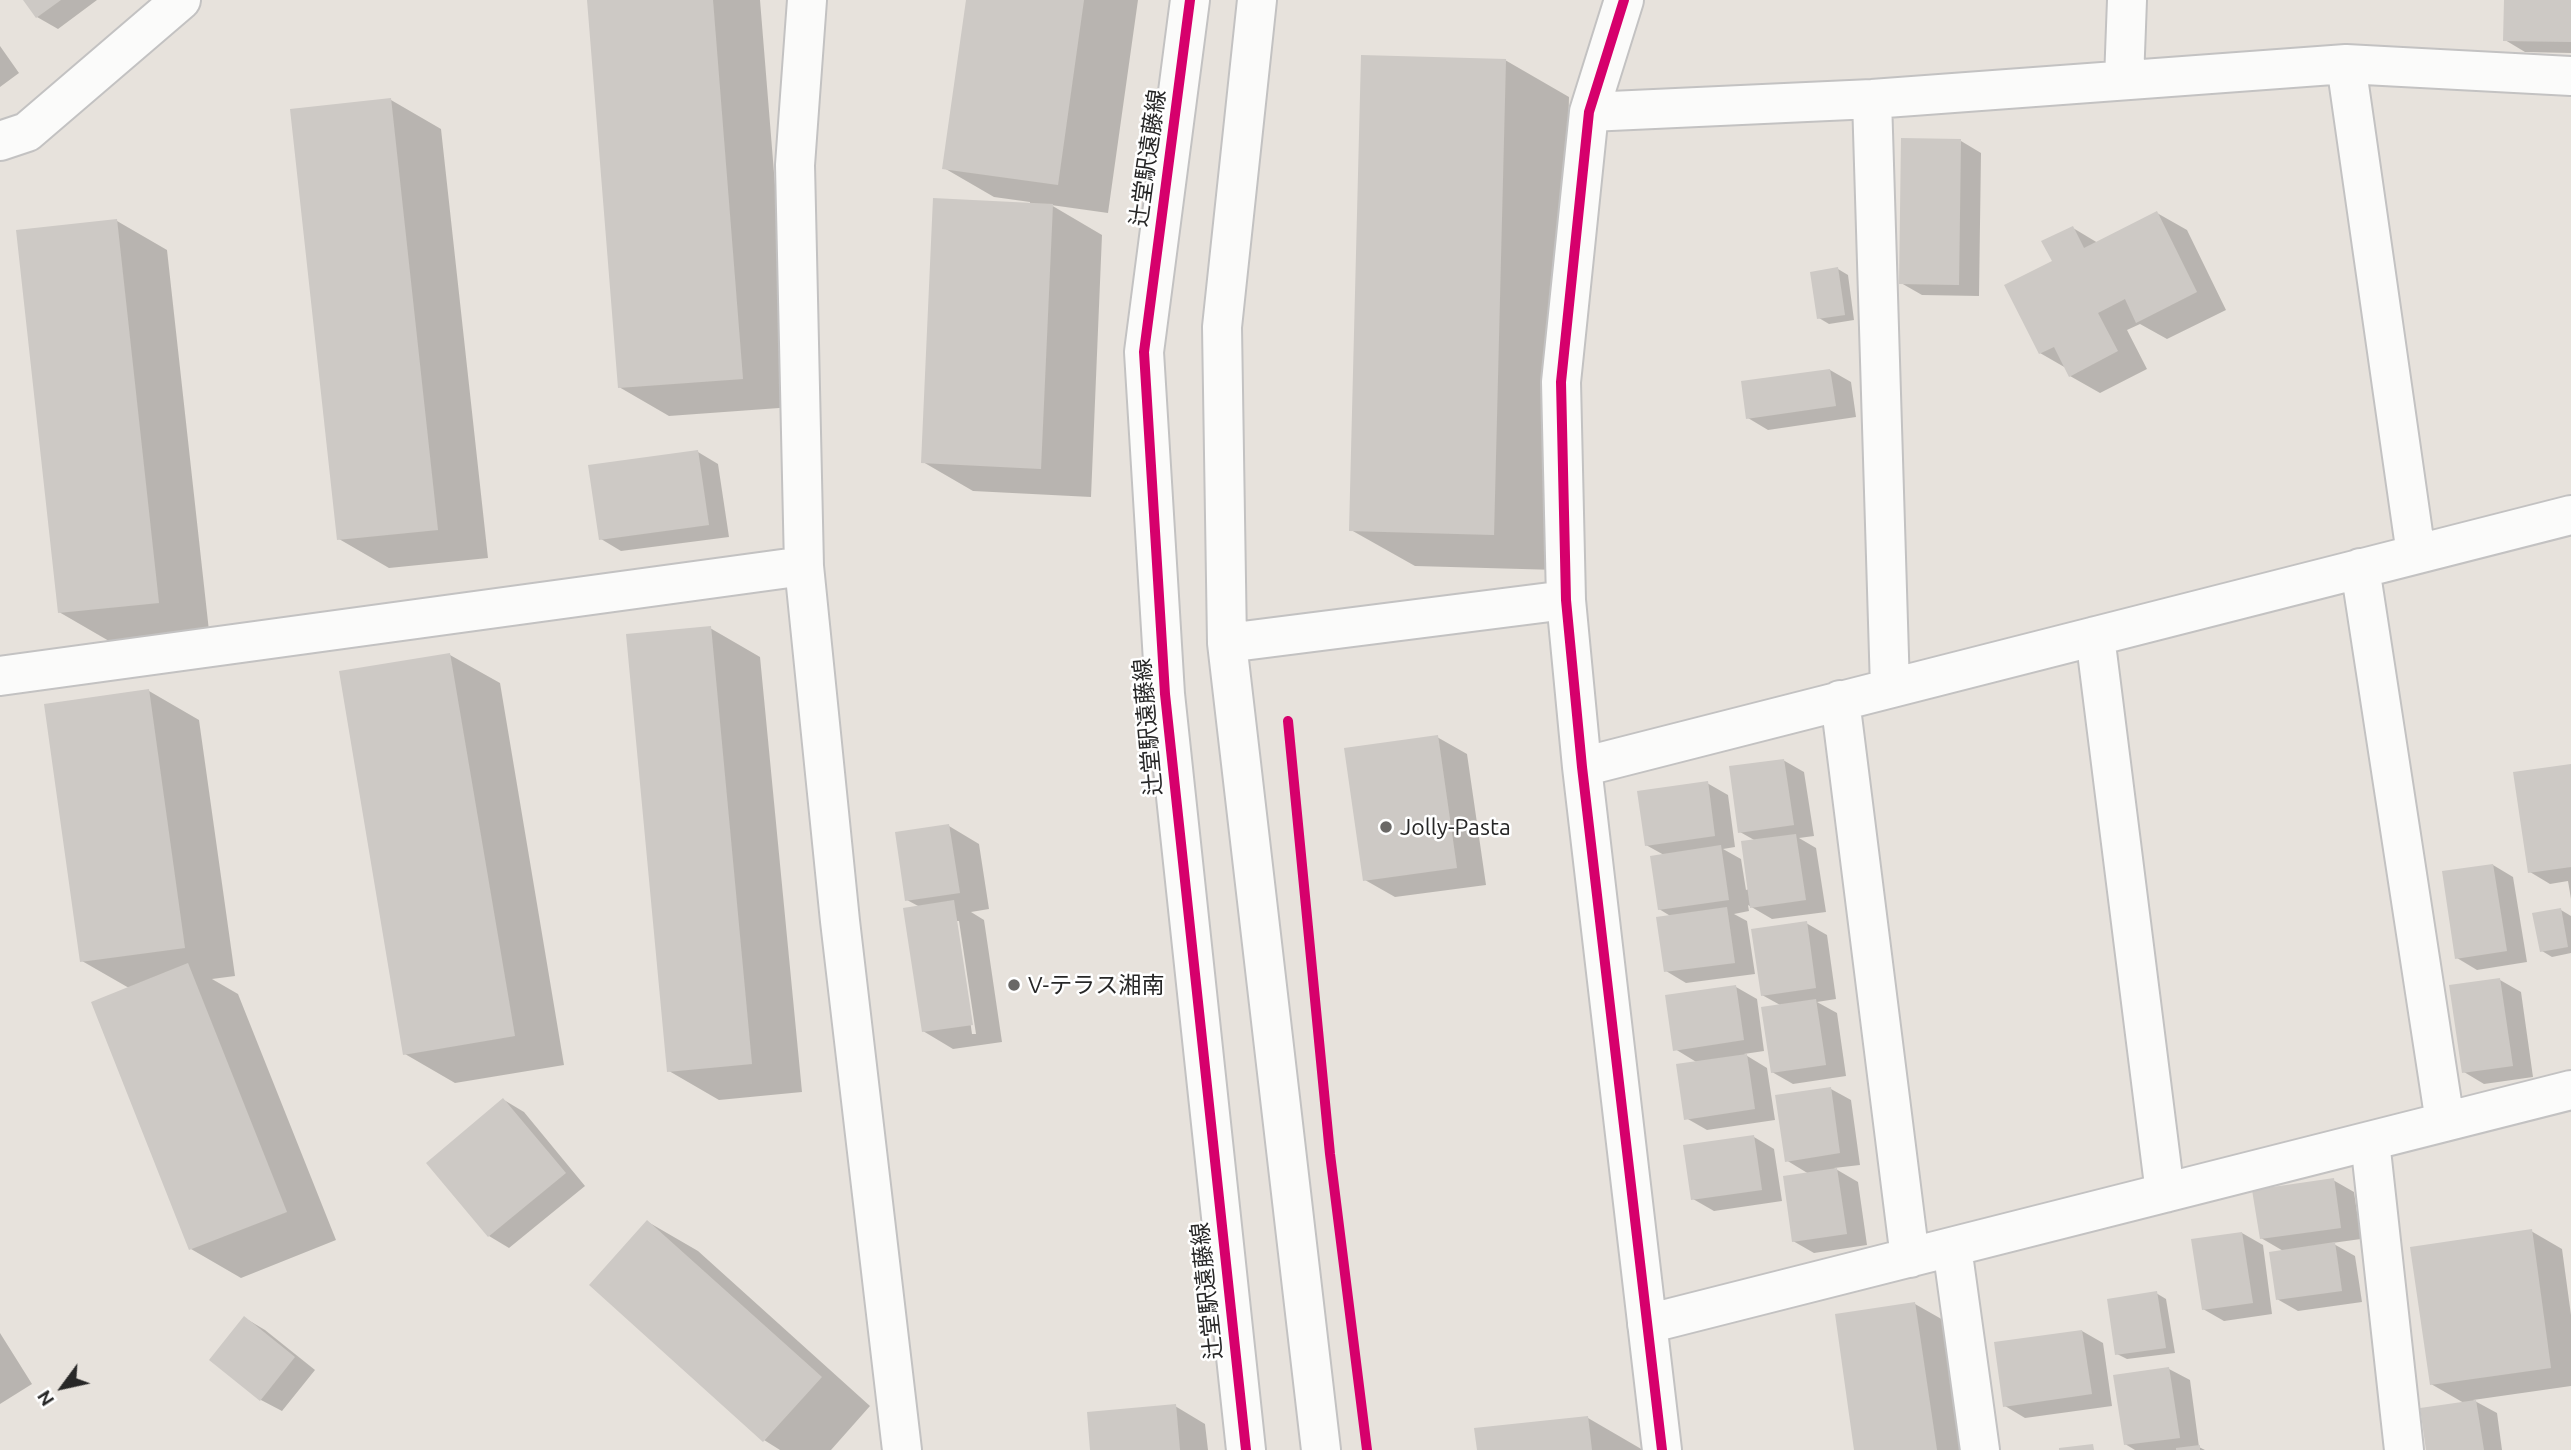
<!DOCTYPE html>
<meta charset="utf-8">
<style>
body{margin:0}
#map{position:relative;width:2571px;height:1450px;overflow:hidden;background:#e7e2dc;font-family:Ubuntu,sans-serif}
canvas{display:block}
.north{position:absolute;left:28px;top:1352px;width:70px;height:70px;-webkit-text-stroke:5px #fff;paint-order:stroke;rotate:237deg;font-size:19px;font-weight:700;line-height:28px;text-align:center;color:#272727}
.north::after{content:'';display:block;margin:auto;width:24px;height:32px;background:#272727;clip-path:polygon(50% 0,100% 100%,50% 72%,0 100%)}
</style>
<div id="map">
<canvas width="2571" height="1450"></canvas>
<div class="north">N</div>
</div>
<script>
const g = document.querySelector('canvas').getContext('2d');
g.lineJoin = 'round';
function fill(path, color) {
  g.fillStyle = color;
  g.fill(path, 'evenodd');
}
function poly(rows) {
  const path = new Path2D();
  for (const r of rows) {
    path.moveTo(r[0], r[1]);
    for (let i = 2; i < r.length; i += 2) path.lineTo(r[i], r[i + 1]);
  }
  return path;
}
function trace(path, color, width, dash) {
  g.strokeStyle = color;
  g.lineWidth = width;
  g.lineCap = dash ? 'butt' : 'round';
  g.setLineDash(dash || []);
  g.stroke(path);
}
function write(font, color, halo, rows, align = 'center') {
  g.font = font + ' Ubuntu,"Noto Sans JP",sans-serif';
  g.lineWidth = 5;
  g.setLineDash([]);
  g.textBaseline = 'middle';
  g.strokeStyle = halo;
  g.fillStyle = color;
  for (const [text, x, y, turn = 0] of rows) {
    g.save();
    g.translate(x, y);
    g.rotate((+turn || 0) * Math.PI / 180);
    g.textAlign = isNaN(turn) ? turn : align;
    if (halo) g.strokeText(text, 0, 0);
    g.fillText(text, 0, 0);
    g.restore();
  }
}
fill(poly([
 [25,0,97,0,58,29,37,17],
 [588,0,760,0,793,407,669,416,619,387],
 [968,0,1138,0,1108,213,1051,205,1102,235,1091,497,973,491,923,462,1030,205,1030,202,994,197,944,168],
 [2505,0,2571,0,2571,53,2525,52,2505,40],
 [0,46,19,73,0,87],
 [1505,60,1569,97,1557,570,1415,566,1351,530],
 [391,100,441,129,488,558,389,568,339,539],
 [1961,141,1981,153,1979,296,1922,295,1901,283],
 [2157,213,2187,230,2226,310,2167,339,2140,324,2127,330,2147,369,2100,393,2070,376,2066,368,2040,353,2073,228,2098,243],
 [117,221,167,250,209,631,109,641,59,612],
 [1838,269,1848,275,1854,320,1829,324,1819,318],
 [1830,370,1851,382,1856,417,1768,430,1748,418],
 [698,452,718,464,729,537,621,551,601,539],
 [710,628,760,657,802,1092,719,1100,669,1071],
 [450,655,500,683,564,1065,455,1083,405,1054],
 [149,691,199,720,235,976,212,979,238,994,336,1240,241,1278,191,1249,129,988,82,961],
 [1437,737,1467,754,1486,885,1395,897,1365,880],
 [1783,760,1804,772,1814,836,1799,838,1816,848,1826,912,1772,919,1748,905,1749,911,1734,914,1747,921,1755,974,1686,983,1666,971,1672,917,1659,909,1664,855,1646,845,1707,783,1728,795,1735,847,1723,849,1741,859,1746,890,1749,889,1756,841,1740,832],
 [2571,766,2571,899,2568,881,2550,884,2530,872],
 [949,826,979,844,989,909,971,912,984,920,1002,1042,953,1049,923,1031,920,907,907,900],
 [956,921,959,921,976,1034,972,1034],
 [2493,865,2513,877,2527,962,2477,970,2457,958],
 [2561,910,2571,916,2571,953,2552,957,2542,951],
 [1806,923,1827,935,1836,999,1817,1002,1837,1013,1846,1076,1793,1084,1772,1072,1782,1006,1762,995],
 [2500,980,2521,992,2533,1077,2484,1084,2464,1072],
 [1736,987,1757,999,1764,1051,1744,1054,1767,1068,1775,1120,1707,1130,1686,1118,1698,1063,1675,1049],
 [1831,1089,1851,1100,1860,1165,1834,1168,1858,1182,1867,1245,1814,1253,1793,1241,1809,1174,1786,1160],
 [504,1100,524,1112,585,1186,509,1248,489,1236],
 [1754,1137,1774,1149,1782,1201,1714,1211,1693,1199],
 [2333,1180,2354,1192,2361,1239,2332,1243,2355,1256,2362,1302,2298,1311,2277,1299,2285,1252,2261,1238],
 [648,1222,698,1251,870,1406,831,1450,780,1450,764,1440],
 [2531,1231,2562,1249,2571,1315,2571,1386,2473,1400,2497,1413,2502,1450,2427,1450,2464,1403,2431,1384],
 [2242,1233,2263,1245,2272,1314,2224,1321,2203,1309],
 [2156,1293,2166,1299,2175,1353,2127,1359,2117,1354],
 [1915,1304,1945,1321,1964,1450,1856,1450],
 [245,1318,265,1330,315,1370,282,1411,261,1400,211,1360],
 [2082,1331,2103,1343,2112,1406,2025,1418,2005,1406],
 [0,1333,32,1384,0,1404],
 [2169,1369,2190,1380,2199,1447,2205,1450,2135,1450,2125,1444],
 [1175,1406,1205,1424,1208,1450,1092,1450],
 [1588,1418,1643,1450,1478,1450]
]), '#0003');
fill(poly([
 [23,0,61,0,36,18],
 [587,0,713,0,743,379,618,388],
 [966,0,1084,0,1058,185,942,169],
 [2504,0,2571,0,2571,42,2503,41],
 [1361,55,1506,59,1494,535,1349,531],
 [391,98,438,530,337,540,290,109],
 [1901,138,1961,139,1959,285,1899,284],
 [933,198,1053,204,1041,469,921,463],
 [2157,211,2197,292,2136,323,2125,299,2098,313,2118,351,2069,377,2054,347,2039,354,2004,285,2052,261,2041,241,2073,226,2084,248],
 [117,219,159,603,58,613,16,230],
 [1838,267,1845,315,1817,319,1810,272],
 [1830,369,1836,406,1746,419,1741,381],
 [698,450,709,525,599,540,588,465],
 [711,626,752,1064,667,1072,626,634],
 [450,653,515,1036,403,1055,339,671],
 [149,689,185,948,80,962,44,704],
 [1438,735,1457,868,1363,881,1344,748],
 [1784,759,1794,825,1738,833,1729,766],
 [2571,764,2571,867,2528,873,2513,772],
 [1708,781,1715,836,1645,846,1637,791],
 [949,824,960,893,905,901,895,832],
 [1796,834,1806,900,1750,908,1741,841],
 [1721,845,1729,900,1658,910,1650,856],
 [2493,864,2507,951,2455,959,2442,871],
 [954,900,973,1025,922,1032,903,908],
 [1727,907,1735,963,1664,972,1656,917],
 [2561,908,2568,947,2540,952,2532,913],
 [1807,921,1816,988,1761,996,1751,929],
 [188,963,287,1212,189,1250,91,1002],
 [2500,978,2513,1066,2462,1073,2449,985],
 [1736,985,1744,1040,1673,1051,1665,995],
 [1816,999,1826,1065,1771,1073,1761,1007],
 [1747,1054,1755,1109,1684,1120,1676,1064],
 [1831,1087,1840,1153,1785,1162,1775,1095],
 [503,1098,566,1173,488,1237,426,1163],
 [1754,1135,1762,1190,1691,1200,1683,1145],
 [1837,1168,1847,1234,1792,1242,1783,1176],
 [2334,1178,2341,1228,2260,1239,2252,1190],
 [647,1220,822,1377,763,1442,589,1285],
 [2532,1229,2551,1368,2430,1385,2410,1247],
 [2242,1232,2253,1303,2202,1310,2191,1239],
 [2335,1242,2342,1291,2276,1300,2269,1252],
 [2157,1291,2166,1348,2115,1355,2107,1299],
 [1915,1302,1937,1450,1854,1450,1835,1314],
 [244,1316,295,1357,260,1401,209,1360],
 [2082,1330,2092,1394,2003,1407,1994,1342],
 [2169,1367,2180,1438,2124,1445,2113,1375],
 [2476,1400,2484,1450,2426,1450,2420,1408],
 [1176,1404,1180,1450,1090,1450,1087,1412],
 [1588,1416,1592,1450,1477,1450,1474,1428],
 [2093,1444,2094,1450,2059,1450,2059,1448],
 [2200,1445,2200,1450,2176,1450,2176,1448]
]), '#cdc9c5');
const minor = poly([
 [807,0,795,165,804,566,840,921,902,1450],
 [1190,0,1144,352,1165,694,1246,1450],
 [1257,0,1222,327,1227,643,1321,1450],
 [1624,0,1589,112,1561,382,1566,600,1582,767,1662,1450],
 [2346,64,2416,554],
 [2124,80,2127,0],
 [1872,99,1890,688],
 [1589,112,1872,99,2346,64,2571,76],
 [0,141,27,132,181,0],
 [2360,568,2445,1122],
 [2095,636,2165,1193],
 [1227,643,1566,600],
 [0,676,804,566],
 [1840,700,1910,1258],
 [1582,767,2571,515],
 [2370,1141,2404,1450],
 [1952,1247,1980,1450],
 [1647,1324,2571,1090]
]);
trace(minor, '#c3c2c2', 42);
trace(minor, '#fbfbfa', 38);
trace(poly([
 [1190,0,1144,352,1165,694,1246,1450],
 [1624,0,1589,112,1561,382,1566,600,1582,767,1662,1450],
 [1288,721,1330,1154,1367,1450]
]), '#d6006c', 10);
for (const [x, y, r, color] of [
 [1386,827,7,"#6a6866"],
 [1014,985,7,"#6a6866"]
]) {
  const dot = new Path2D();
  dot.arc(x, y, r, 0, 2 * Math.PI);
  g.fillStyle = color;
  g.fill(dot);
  trace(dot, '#fff', 2.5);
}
write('23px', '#272727', '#fff', [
 ["辻堂駅遠藤線",1148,158,-82],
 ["辻堂駅遠藤線",1148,727,-95],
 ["辻堂駅遠藤線",1207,1291,-96]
]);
write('23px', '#272727', '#fff', [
 ["Jolly-Pasta",1400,827],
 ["V-テラス湘南",1028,985]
], 'left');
</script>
